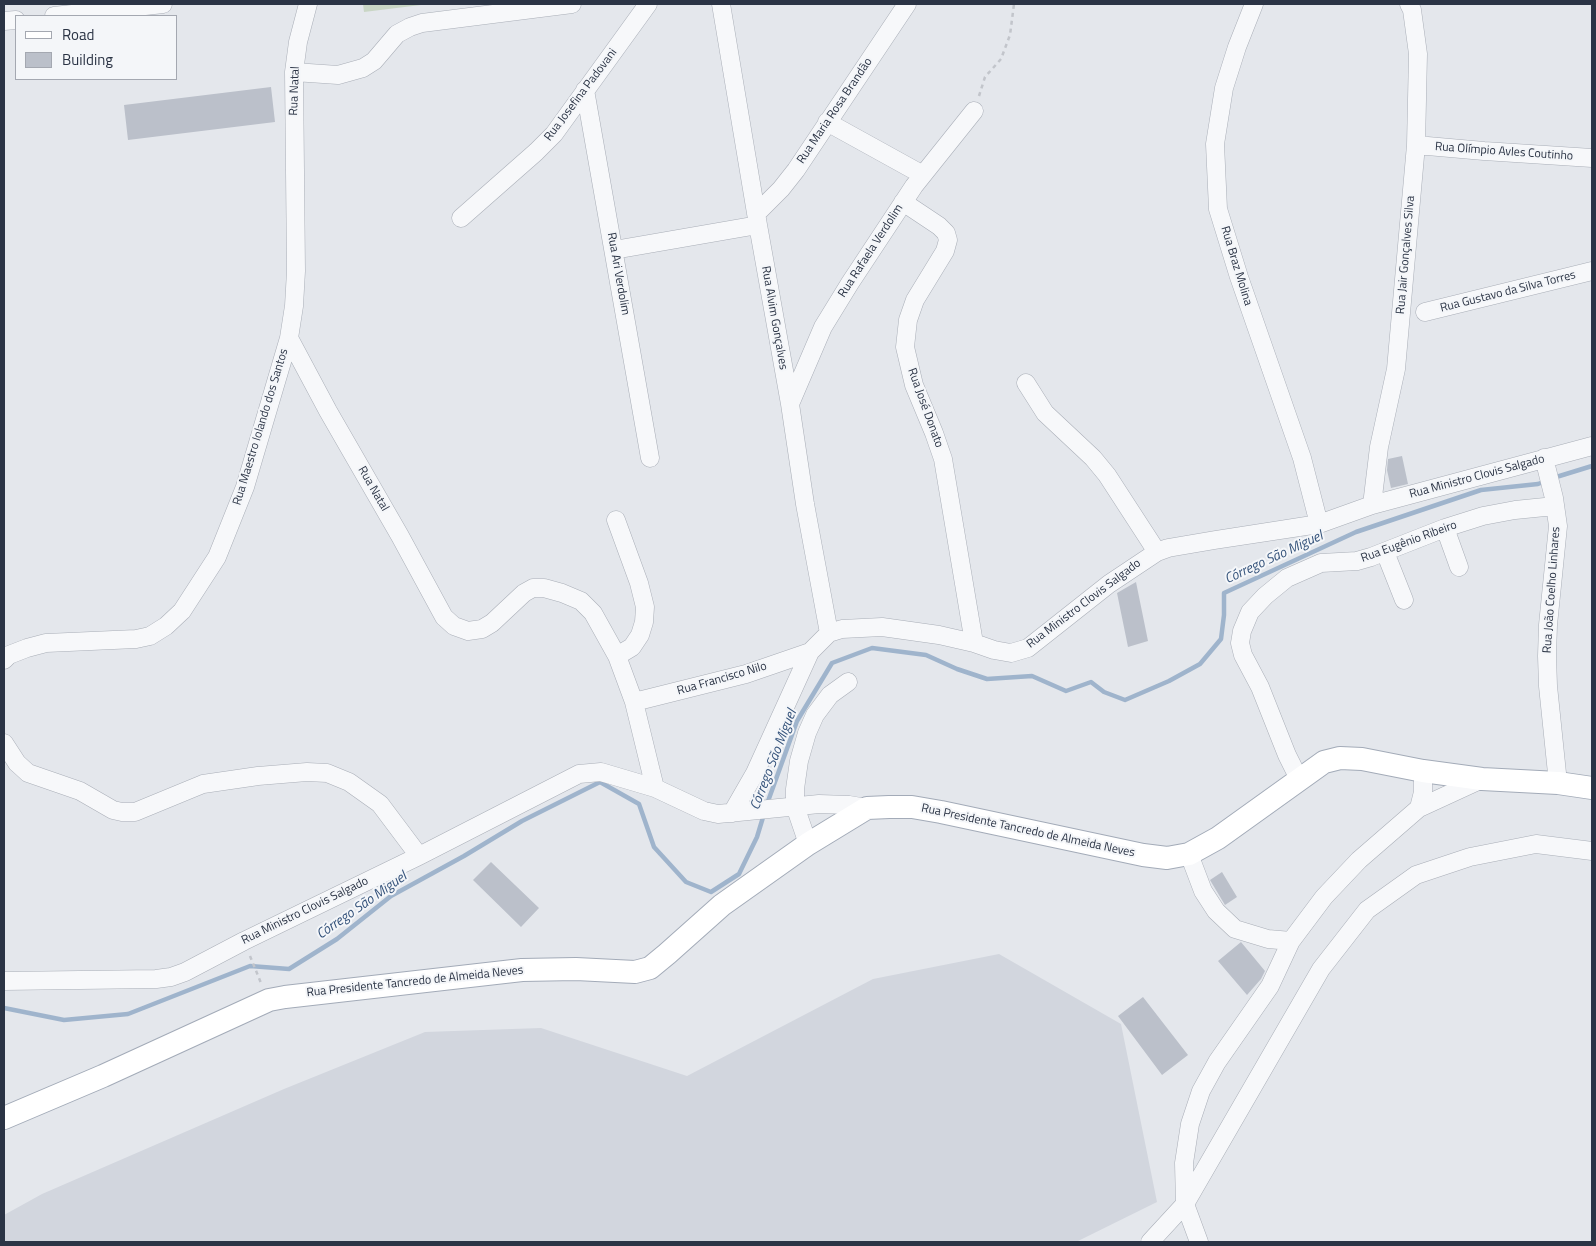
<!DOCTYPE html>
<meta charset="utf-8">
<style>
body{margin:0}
#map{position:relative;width:1596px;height:1246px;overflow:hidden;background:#e4e7ec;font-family:"Titillium Web",sans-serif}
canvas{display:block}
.frame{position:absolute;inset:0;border:5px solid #2b3445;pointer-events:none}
.legend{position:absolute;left:15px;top:15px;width:162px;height:65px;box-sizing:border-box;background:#f4f6f9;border:1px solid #a4a8b1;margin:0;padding:6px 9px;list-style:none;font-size:15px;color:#2b3445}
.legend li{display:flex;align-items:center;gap:10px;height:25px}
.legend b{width:25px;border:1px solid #a4a8b1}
</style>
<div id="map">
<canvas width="1596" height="1246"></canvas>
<div class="frame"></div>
<ul class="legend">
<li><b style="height:6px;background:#fff"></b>Road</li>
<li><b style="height:14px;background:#bbc0ca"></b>Building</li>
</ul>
</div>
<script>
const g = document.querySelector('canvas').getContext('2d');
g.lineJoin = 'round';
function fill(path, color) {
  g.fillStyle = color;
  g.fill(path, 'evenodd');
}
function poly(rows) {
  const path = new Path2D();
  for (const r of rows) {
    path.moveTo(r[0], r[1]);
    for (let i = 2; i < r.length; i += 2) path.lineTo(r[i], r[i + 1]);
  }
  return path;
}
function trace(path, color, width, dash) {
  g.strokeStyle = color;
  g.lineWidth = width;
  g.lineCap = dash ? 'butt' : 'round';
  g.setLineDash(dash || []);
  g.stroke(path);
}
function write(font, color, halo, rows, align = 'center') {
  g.font = font + ' "Titillium Web",sans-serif';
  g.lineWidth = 4;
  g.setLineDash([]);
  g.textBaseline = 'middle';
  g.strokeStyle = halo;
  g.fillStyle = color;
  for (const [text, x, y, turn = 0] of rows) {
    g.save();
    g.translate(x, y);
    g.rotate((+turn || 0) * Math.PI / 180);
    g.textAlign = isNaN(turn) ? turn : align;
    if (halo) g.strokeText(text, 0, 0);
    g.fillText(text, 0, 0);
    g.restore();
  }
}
fill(poly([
 [999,954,1121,1024,1157,1202,1076,1242,4,1242,4,1215,42,1194,284,1089,425,1032,541,1028,687,1076,873,979]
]), '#d2d6de');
fill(poly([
 [363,4,429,4,364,12]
]), '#c9d6c5');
trace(poly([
 [1553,478,1592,466],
 [767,804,797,721,832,663,872,648,926,655,957,669,987,679,1032,676,1066,691,1091,682,1104,692,1125,700,1169,681,1200,664,1221,639,1224,615,1224,593,1356,532,1481,490,1538,484,1546,481],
 [4,1008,64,1020,128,1014,250,966,289,969,337,939,391,896,464,856,522,821,600,782,639,804,654,847,686,882,711,892,739,874,757,837,764,814]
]), '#9fb4cc', 4.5);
fill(poly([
 [271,87,275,122,128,140,124,105],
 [1402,456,1408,484,1391,488,1387,470,1388,459],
 [1136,582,1148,641,1128,647,1117,593],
 [491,862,539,908,521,927,473,880],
 [1222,872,1237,897,1225,905,1210,880],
 [1241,942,1265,971,1261,979,1247,995,1218,961],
 [1143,997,1188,1055,1162,1075,1118,1016]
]), '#bbc0ca');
const minor = poly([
 [721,4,758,225,790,404,805,504,829,633],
 [1254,4,1237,47,1224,88,1215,144,1218,209,1239,277,1302,458,1319,524],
 [54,16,163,4],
 [4,21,16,20],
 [294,72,338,75,363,68,374,61,397,34,410,27,422,23,572,4],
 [585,90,650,458],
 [827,122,923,175],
 [1416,145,1484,151,1592,158],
 [903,202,939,226,946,233,948,240,945,251,915,300,908,320,905,347,914,385,934,433,943,459,974,643],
 [756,214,781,189,796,170,907,4],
 [461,218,536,152,554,134,648,4],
 [614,250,758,225],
 [1425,312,1592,271],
 [289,338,328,411,400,536,444,617,454,626,468,631,482,629,492,623,524,593,533,588,544,588,562,593,581,601,593,613,617,656,634,702,655,788],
 [1026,383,1045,413,1093,458,1107,475,1157,552],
 [790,404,823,327,850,283,914,186,974,111],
 [1544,458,1554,498,1558,526,1548,625,1547,656,1548,686,1558,783],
 [1372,505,1379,447,1396,369,1416,145,1418,54,1412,10,1409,4],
 [616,520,639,583,645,607,644,622,640,635,632,647,617,656],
 [1445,528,1459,567],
 [1385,552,1404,600],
 [4,660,9,655,27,648,46,643,136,639,150,636,166,626,182,611,217,557,245,487,289,338,294,306,296,271,294,72,298,42,308,4],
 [634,702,746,674,810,652],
 [4,743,17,763,28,773,80,791,113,810,122,812,135,812,203,784,258,776,307,772,327,773,349,782,380,804,419,856],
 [1299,779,1287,755,1260,687,1243,655,1240,643,1242,631,1250,612,1265,596,1287,578,1321,563,1357,561,1371,557,1445,528,1483,516,1515,510,1555,506],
 [1419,808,1423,792,1423,771],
 [732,813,755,773,810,652,829,633,842,629,882,627,939,635,974,643,994,650,1011,653,1028,648,1109,584,1157,552,1168,548,1215,540,1319,524,1372,505,1592,446],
 [808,844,795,806,795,789,799,761,807,733,815,715,830,695,848,682],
 [1189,854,1203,891,1216,911,1235,929,1268,939,1291,941],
 [4,981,156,979,171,977,185,972,244,941,419,856,579,774,601,772,655,788,704,811,718,814,819,804,849,805,867,808],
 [1150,1242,1185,1204,1321,969,1367,910,1416,875,1470,857,1536,844,1592,851],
 [1199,1242,1185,1204,1184,1163,1190,1124,1201,1091,1217,1062,1270,986,1291,941,1324,897,1359,860,1419,808,1482,779]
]);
const major = poly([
 [4,1118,103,1076,269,1000,285,997,522,970,576,969,635,972,650,968,667,954,722,905,808,844,867,808,889,807,912,807,941,812,1143,855,1167,858,1189,854,1218,838,1324,762,1340,758,1362,759,1423,771,1482,779,1558,783,1592,788]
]);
trace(minor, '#a9aeb7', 19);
trace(major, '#a3abb8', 24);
trace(poly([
 [979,96,985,77,1001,59,1010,35,1014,4],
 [250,956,261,983]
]), '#c2c5cb', 2.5, [4, 4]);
trace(minor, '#f7f8fa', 18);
trace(major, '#fff', 22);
write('12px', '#2b3445', '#f4f6f9', [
 ["Rua Natal",295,91,-88],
 ["Rua Josefina Padovani",581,95,-53],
 ["Rua Maria Rosa Brandão",835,111,-56],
 ["Rua Olímpio Avles Coutinho",1504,152,4],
 ["Rua Rafaela Verdolim",871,251,-57],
 ["Rua Jair Gonçalves Silva",1406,255,-85],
 ["Rua Braz Molina",1236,266,73],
 ["Rua Ari Verdolim",618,274,80],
 ["Rua Gustavo da Silva Torres",1508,292,-14],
 ["Rua Alvim Gonçalves",774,318,80],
 ["Rua José Donato",925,408,70],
 ["Rua Maestro Iolando dos Santos",261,427,-73],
 ["Rua Ministro Clovis Salgado",1477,477,-15],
 ["Rua Natal",373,489,60],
 ["Rua Eugênio Ribeiro",1409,542,-20],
 ["Rua João Coelho Linhares",1552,590,-86],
 ["Rua Ministro Clovis Salgado",1084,604,-37],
 ["Rua Francisco Nilo",722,679,-16],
 ["Rua Presidente Tancredo de Almeida Neves",1028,831,12],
 ["Rua Ministro Clovis Salgado",305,911,-26],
 ["Rua Presidente Tancredo de Almeida Neves",415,982,-6]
]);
write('italic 14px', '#34527a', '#f4f6f9', [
 ["Córrego São Miguel",1274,558,-25],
 ["Córrego São Miguel",774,760,-69],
 ["Córrego São Miguel",362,906,-35]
]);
</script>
